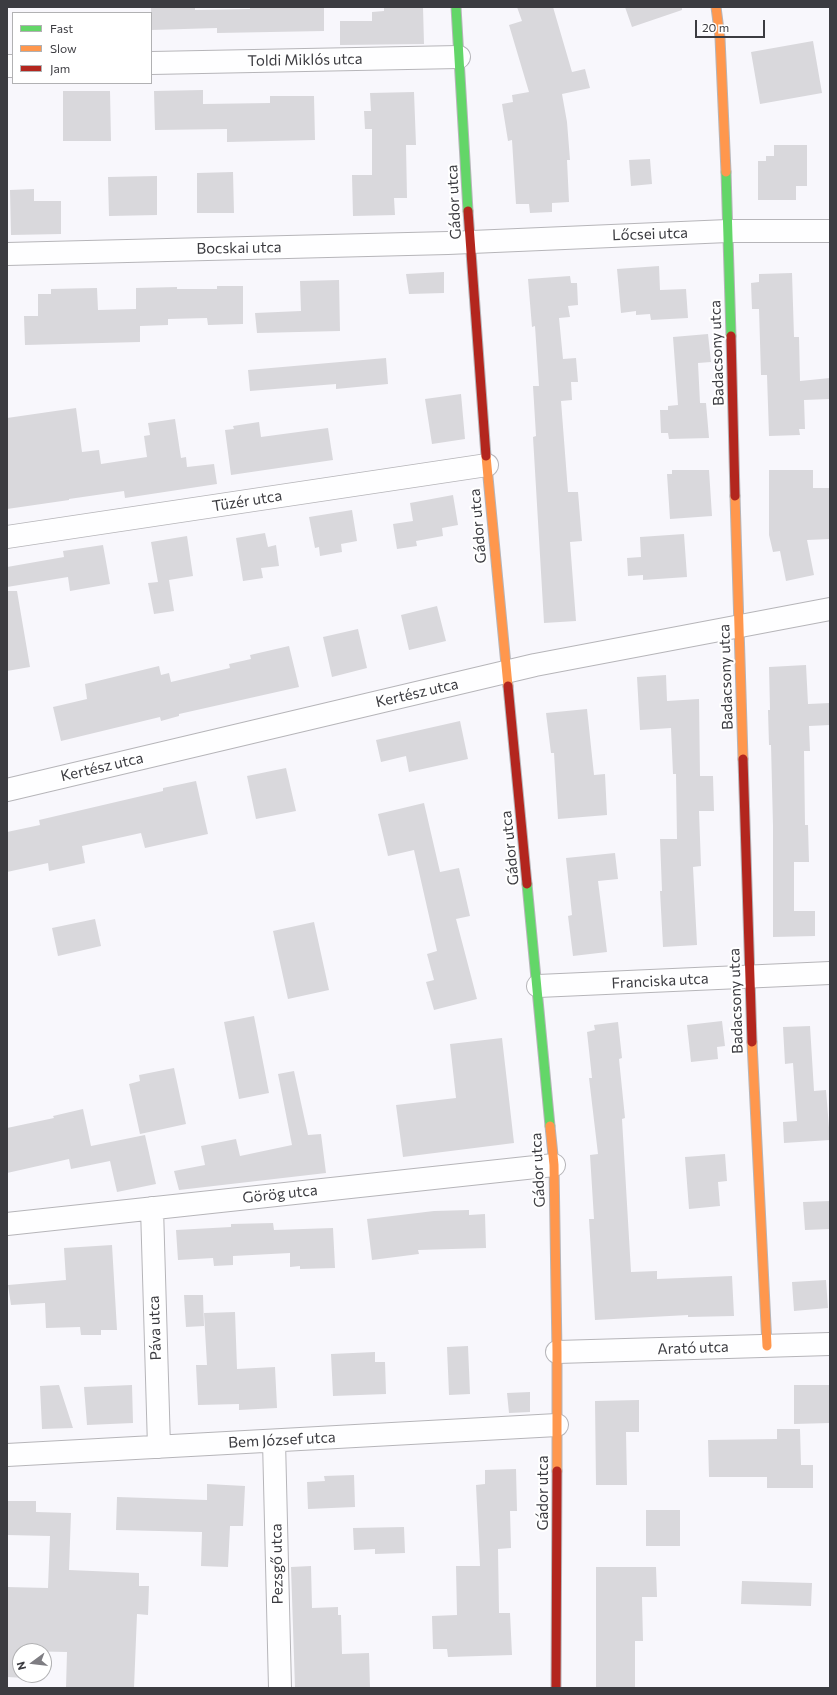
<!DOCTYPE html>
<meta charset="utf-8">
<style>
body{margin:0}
#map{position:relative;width:837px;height:1695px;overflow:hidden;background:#f8f7fc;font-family:Commissioner,sans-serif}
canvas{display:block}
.frame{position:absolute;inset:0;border:8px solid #3c3c41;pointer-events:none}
.legend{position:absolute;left:12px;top:12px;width:140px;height:72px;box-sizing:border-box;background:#fff;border:1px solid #b1b1b3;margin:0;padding:5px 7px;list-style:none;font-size:12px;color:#3c3c41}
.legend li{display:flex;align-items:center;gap:8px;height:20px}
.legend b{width:20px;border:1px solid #b1b1b3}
.north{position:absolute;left:12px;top:1643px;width:40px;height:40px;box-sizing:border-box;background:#fff;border:1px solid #b1b1b3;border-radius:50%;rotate:255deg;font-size:11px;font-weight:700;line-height:16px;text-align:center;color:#3c3c41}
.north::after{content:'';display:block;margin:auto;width:14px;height:18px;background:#7e7d82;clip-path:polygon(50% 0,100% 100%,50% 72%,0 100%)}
.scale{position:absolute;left:695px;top:20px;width:70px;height:18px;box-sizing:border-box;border:2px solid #3c3c41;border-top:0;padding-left:5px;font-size:12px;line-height:14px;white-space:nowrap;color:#3c3c41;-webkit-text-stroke:3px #fff;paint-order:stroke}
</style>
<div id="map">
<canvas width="837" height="1695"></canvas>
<div class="frame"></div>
<ul class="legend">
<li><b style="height:5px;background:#63d668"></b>Fast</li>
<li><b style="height:5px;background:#ff974d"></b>Slow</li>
<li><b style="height:5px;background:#b3261e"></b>Jam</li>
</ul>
<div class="north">N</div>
<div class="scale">20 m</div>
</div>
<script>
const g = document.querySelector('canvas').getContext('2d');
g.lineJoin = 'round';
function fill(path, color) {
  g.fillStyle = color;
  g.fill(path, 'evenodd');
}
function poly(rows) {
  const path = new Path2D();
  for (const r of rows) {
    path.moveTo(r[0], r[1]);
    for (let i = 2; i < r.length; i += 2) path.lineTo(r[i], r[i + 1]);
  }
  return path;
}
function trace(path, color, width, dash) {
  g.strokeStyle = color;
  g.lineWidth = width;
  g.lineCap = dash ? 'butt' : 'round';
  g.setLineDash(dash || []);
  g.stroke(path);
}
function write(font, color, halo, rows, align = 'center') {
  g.font = font + ' Commissioner,sans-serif';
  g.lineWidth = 4;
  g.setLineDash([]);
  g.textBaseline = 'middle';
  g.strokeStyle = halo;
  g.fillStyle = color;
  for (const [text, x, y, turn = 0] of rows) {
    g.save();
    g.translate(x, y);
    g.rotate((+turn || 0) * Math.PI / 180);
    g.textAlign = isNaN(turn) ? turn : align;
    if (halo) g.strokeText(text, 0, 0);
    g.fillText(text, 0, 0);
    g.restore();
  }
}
fill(poly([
 [151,7,195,7,195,10,250,9,250,7,324,7,324,31,217,33,217,28,151,30],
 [384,7,423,7,424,44,340,45,340,21,372,21,372,12,384,11],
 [517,7,553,7,572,72,585,69,590,88,562,94,567,122,570,160,567,160,569,202,552,203,552,212,530,213,529,204,516,204,512,140,508,141,502,104,513,102,512,95,529,92,509,25,522,21],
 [625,7,682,7,682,10,632,27],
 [813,41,822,93,760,104,751,52],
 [203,90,203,104,270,103,270,96,314,96,315,140,227,142,227,129,155,130,154,91],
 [63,91,110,91,111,141,63,141],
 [414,92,416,145,406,145,407,198,394,198,395,215,353,216,352,175,372,175,372,129,365,129,364,111,371,111,370,93],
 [774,145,807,145,807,186,796,186,796,200,758,200,758,161,766,161,766,156,774,156],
 [650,159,652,184,631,186,629,160],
 [233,172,234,213,197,213,197,173],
 [157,176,157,215,109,216,108,177],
 [34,189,34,201,61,201,61,234,11,235,10,190],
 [659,266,660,290,686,289,688,318,651,320,650,314,636,315,636,311,621,313,617,269],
 [444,272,444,293,409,294,406,274],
 [792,273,794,337,799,337,800,381,830,378,830,399,804,400,805,429,799,429,800,435,769,436,767,375,761,375,759,309,752,309,751,283,759,282,759,274],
 [570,276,571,283,577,283,578,305,568,306,570,317,559,318,563,359,576,358,578,382,571,382,572,400,561,401,568,492,578,492,582,541,570,542,576,621,544,623,533,437,536,436,533,386,539,386,535,326,532,327,528,279],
 [339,280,340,331,257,333,255,313,301,311,300,281],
 [217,286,243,286,243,324,208,325,207,318,168,319,168,325,140,326,140,342,25,345,24,316,38,316,38,294,51,294,51,289,97,288,98,310,136,309,136,288,177,287,177,289,217,289],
 [708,334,711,362,698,363,700,403,706,403,709,438,669,439,668,433,661,433,660,410,668,410,668,406,678,405,673,337],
 [386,358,388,384,336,389,336,384,250,391,248,370],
 [461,394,465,439,432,444,425,399],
 [76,408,82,452,99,450,101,464,147,457,144,436,150,435,148,423,175,419,181,458,186,457,187,467,214,464,217,484,125,498,124,491,69,499,69,500,7,509,7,418],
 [259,422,261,437,328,428,333,460,231,475,225,430,234,429,233,426],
 [672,470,709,470,712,516,670,519,667,474,672,474],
 [769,470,813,470,813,488,830,488,830,539,807,540,814,575,786,581,780,551,773,552,769,535],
 [453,495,458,525,442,528,443,536,416,541,417,546,397,549,393,524,413,521,410,503],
 [352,510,357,541,341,544,342,552,320,556,319,547,315,548,309,517],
 [265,533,268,547,276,545,279,566,261,568,263,578,243,581,236,538],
 [684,534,687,577,643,580,643,575,628,576,627,558,641,557,640,537],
 [187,536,193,576,169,580,174,611,154,614,148,583,158,582,151,542],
 [103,545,110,584,70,591,68,577,7,587,7,567,64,557,63,551],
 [7,591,17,591,30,667,7,671],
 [437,606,446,641,409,650,401,615],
 [358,629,367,668,332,677,323,637],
 [289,646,299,687,179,714,179,716,161,721,160,717,61,741,53,707,87,699,85,684,159,666,161,675,169,673,171,682,230,668,229,664,251,659,250,655],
 [806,665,808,704,830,703,830,725,809,726,810,751,804,751,805,825,808,825,809,862,794,862,794,911,815,911,815,936,773,937,773,826,771,745,769,745,768,710,770,710,769,667],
 [666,675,667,701,699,699,700,776,713,776,714,811,699,811,701,866,693,867,697,945,663,947,660,891,662,891,660,839,677,839,676,774,673,774,671,728,640,730,637,677],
 [587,709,594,775,605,774,607,815,558,819,554,753,551,753,546,713],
 [460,721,468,759,409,772,406,756,381,762,376,740],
 [286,768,296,811,256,819,247,776],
 [196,781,208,834,145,848,141,833,82,846,85,863,49,871,48,863,7,872,7,832,40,825,39,820,163,791,163,788],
 [424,803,440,872,459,868,470,916,456,919,477,999,434,1010,426,982,434,980,427,954,437,951,414,850,388,856,378,814],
 [615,853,618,879,598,881,607,952,573,956,568,916,572,915,566,858],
 [95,919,101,946,58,956,52,928],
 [314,922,329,990,288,999,273,931],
 [254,1016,269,1093,239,1099,224,1022],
 [722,1021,725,1046,717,1047,718,1059,691,1062,687,1025],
 [618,1022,622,1058,619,1059,625,1118,622,1119,631,1272,657,1271,657,1279,732,1276,734,1316,688,1317,688,1315,595,1320,589,1219,594,1219,590,1155,598,1154,589,1078,592,1078,587,1032,595,1030,594,1025],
 [810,1026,814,1091,826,1090,830,1140,784,1143,783,1122,797,1121,793,1063,785,1064,783,1027],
 [502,1038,514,1143,403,1157,396,1105,456,1098,450,1044],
 [174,1068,186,1124,140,1134,129,1084,140,1081,139,1075],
 [294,1071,308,1135,321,1134,326,1173,179,1190,174,1171,205,1165,201,1146,236,1139,240,1156,292,1145,278,1074],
 [83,1109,91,1146,145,1135,156,1184,117,1192,110,1161,71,1169,69,1159,7,1173,7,1128,54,1118,53,1116],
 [725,1154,727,1181,718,1182,720,1206,689,1209,685,1157],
 [830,1201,830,1229,805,1230,803,1202],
 [469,1210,469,1215,485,1214,486,1248,418,1250,419,1254,372,1260,367,1219,434,1211],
 [273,1223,274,1230,333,1228,335,1268,300,1269,300,1266,290,1267,290,1253,233,1256,233,1265,214,1266,213,1258,178,1260,176,1230,231,1227,231,1224],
 [112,1245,117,1330,101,1330,101,1335,81,1335,80,1327,46,1328,45,1303,11,1305,8,1285,66,1280,64,1248],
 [826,1280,828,1308,794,1311,792,1282],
 [184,1295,203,1295,204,1326,186,1327],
 [235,1312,237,1369,275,1367,277,1408,239,1410,239,1404,198,1405,196,1365,207,1365,204,1313],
 [468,1346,470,1394,449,1395,447,1347],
 [375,1352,375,1362,385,1362,386,1394,333,1396,331,1354],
 [59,1385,73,1428,42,1429,40,1386],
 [132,1385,133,1423,87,1425,84,1387],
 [794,1385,830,1385,830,1423,794,1424],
 [530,1392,530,1412,509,1413,507,1393],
 [639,1400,639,1432,626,1432,627,1485,596,1485,595,1401],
 [777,1429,800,1429,801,1465,813,1465,813,1488,767,1488,767,1477,709,1477,708,1440,777,1439],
 [516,1469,517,1511,510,1511,511,1548,498,1549,499,1613,510,1613,512,1655,448,1657,447,1649,433,1649,432,1616,457,1615,456,1566,480,1566,476,1485,485,1484,485,1470],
 [354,1475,355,1507,308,1509,307,1482,325,1481,324,1476],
 [207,1484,245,1486,243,1526,230,1526,228,1567,201,1566,202,1532,116,1530,117,1497,207,1500],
 [7,1501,36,1501,36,1512,71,1513,69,1570,139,1573,139,1586,149,1586,148,1615,137,1614,134,1688,66,1688,67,1652,20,1651,20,1675,26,1675,26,1678,7,1677,7,1587,48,1588,50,1536,7,1535],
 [646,1510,680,1510,680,1546,646,1546],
 [404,1527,405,1553,375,1554,375,1549,354,1550,353,1528],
 [311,1566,312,1608,338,1607,338,1615,341,1615,342,1654,369,1653,370,1688,295,1688,291,1567],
 [596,1567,656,1567,657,1597,642,1597,643,1641,635,1641,635,1688,596,1688],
 [742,1581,812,1583,811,1606,741,1604]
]), '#d9d8dc');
const street = poly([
 [151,63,459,57],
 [7,66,13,66],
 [7,254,448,243,728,231,830,231],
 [7,537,487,465],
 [7,790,535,665,830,609],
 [538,986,830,973],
 [152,1208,159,1447],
 [7,1224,554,1165],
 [557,1352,830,1344],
 [274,1441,280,1688],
 [7,1455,557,1425]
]);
const fast = poly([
 [456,7,468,211],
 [726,172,731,336],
 [527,884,550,1126]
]);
const slow = poly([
 [716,7,720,38,726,172],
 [486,456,508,686],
 [735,496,743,759],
 [752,1042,767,1346],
 [550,1126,554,1165,557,1352,557,1471]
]);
const jam = poly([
 [468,211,486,456],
 [731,336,735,496],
 [508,686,527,884],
 [743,759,752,1042],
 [556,1688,557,1471]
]);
trace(street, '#b6b5b9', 24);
trace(fast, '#b6b5b9', 11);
trace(slow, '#b6b5b9', 11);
trace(jam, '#b6b5b9', 11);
trace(street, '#fefeff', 22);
trace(fast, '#63d668', 9);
trace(slow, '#ff974d', 9);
trace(jam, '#b3261e', 9);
write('15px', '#3c3c41', '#fff', [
 ["Toldi Miklós utca",305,60,-1],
 ["Gádor utca",454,202,-93],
 ["Lőcsei utca",650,234,-2],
 ["Bocskai utca",239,248,-1],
 ["Badacsony utca",717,353,-92],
 ["Tüzér utca",247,501,-9],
 ["Gádor utca",478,526,-95],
 ["Badacsony utca",726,677,-92],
 ["Kertész utca",417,693,-13],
 ["Kertész utca",102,767,-13],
 ["Gádor utca",510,848,-96],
 ["Franciska utca",660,981,-3],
 ["Badacsony utca",736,1001,-92],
 ["Gádor utca",538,1170,-93],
 ["Görög utca",280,1194,-6],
 ["Páva utca",155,1328,-92],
 ["Arató utca",693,1348,-2],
 ["Bem József utca",282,1440,-3],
 ["Gádor utca",543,1493,-90],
 ["Pezsgő utca",277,1564,-91]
]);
</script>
